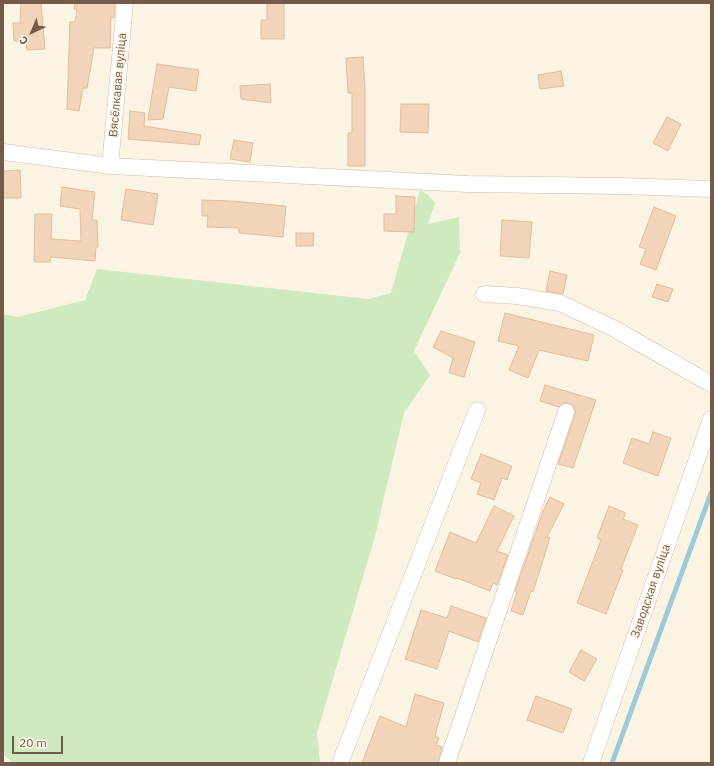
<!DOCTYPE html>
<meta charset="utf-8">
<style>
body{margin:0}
#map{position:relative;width:714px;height:766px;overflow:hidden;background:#fcf4e3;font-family:"IBM Plex Sans",sans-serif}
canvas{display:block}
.frame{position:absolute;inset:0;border:4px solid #745b49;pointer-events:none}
.north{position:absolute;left:12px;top:12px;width:40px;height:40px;-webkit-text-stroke:3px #fff8e9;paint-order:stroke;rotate:224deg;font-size:11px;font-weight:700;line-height:16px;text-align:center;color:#745b49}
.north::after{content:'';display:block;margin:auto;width:14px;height:18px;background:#745b49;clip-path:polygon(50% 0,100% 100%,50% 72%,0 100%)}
.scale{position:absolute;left:12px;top:736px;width:51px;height:18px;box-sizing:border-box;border:2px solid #745b49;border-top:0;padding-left:5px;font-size:12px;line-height:14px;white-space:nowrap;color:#745b49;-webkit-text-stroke:3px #fff8e9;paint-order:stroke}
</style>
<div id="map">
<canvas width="714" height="766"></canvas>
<div class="frame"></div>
<div class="north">С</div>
<div class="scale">20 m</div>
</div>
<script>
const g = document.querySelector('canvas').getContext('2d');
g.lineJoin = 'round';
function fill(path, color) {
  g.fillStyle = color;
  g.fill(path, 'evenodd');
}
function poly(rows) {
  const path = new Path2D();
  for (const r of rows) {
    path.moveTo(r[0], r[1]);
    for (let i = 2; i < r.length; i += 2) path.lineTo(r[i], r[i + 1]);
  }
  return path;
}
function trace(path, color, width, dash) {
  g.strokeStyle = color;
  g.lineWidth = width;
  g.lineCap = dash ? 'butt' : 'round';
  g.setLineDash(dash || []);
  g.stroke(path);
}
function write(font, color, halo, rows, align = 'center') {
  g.font = font + ' "IBM Plex Sans",sans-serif';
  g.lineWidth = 3;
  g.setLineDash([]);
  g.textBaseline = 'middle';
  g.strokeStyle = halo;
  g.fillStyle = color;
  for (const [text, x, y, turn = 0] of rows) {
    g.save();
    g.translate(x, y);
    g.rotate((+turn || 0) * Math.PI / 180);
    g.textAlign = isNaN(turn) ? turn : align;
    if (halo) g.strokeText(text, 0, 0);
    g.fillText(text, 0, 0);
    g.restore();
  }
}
fill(poly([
 [420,190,428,195,435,203,428,224,459,217,460,253,414,351,430,375,404,413,375,536,317,733,320,763,13,763,3,754,3,314,18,317,85,300,97,269,368,299,391,293]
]), '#cfe9c1');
trace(poly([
 [612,763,711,493]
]), '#9ecad7', 5);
const building = poly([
 [21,3,41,3,45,49,27,50,26,41,14,41,13,23,20,23,21,3],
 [75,3,115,3,114,18,111,17,110,48,94,48,87,88,83,88,79,111,67,109,70,22,75,22,77,10,74,9,75,3],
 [267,3,284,3,284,39,261,39,261,20,267,20,267,3],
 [363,57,365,90,365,166,348,166,348,133,352,133,352,93,348,93,346,58,363,57],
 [157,64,199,70,196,91,169,87,163,119,148,120,157,64],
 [561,71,564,86,540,89,538,75,561,71],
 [270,84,271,103,241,99,240,86,270,84],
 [401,104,429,104,428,133,400,132,401,104],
 [130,111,145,113,144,126,201,135,199,145,128,139,130,111],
 [667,117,681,124,668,151,653,143,667,117],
 [234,140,253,143,250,162,230,159,234,140],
 [20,170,21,198,3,198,3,171,20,170],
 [62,187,95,192,92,220,97,220,98,247,96,247,95,261,51,257,50,262,34,262,35,214,52,214,51,239,81,241,80,209,60,206,62,187],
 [126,189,158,194,153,225,121,220,126,189],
 [396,196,415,197,414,232,384,231,384,214,396,214,396,196],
 [202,200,231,201,286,206,283,237,239,233,239,228,207,227,208,216,202,216,202,200],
 [654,207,676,216,656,270,640,264,646,249,639,247,654,207],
 [502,220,532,222,529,258,500,256,502,220],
 [296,233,314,233,313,246,296,246,296,233],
 [550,271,567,275,563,294,546,291,550,271],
 [657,284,673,289,668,302,652,297,657,284],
 [505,313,594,335,588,361,539,350,528,378,509,370,519,346,498,341,505,313],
 [441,331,475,342,464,377,449,373,453,358,433,347,441,331],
 [545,385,596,400,573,468,558,464,575,415,575,410,573,405,569,403,564,403,559,407,540,401,545,385],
 [653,432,671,438,658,476,623,463,632,438,649,444,653,432],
 [481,454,512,466,507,480,502,478,494,500,477,494,481,483,471,479,481,454],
 [550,497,564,504,547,537,550,538,533,592,531,591,523,615,511,611,517,592,515,591,543,511,550,497],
 [494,506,514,516,497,551,508,555,497,585,493,583,490,591,457,578,456,579,435,571,450,532,476,543,494,506],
 [609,506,626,513,623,519,638,525,621,569,623,570,606,614,577,603,601,540,597,538,609,506],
 [451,606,486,618,478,642,449,631,437,669,405,659,421,610,447,618,451,606],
 [581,650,597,659,584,681,569,672,581,650],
 [415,694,444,703,435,736,439,738,436,745,442,747,438,763,362,763,380,716,406,727,415,694],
 [536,696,572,709,563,733,527,720,536,696]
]);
fill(building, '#f1d4ba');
trace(building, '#e4bc9b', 1);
const minor = poly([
 [3,152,110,166,468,184,620,186,711,189],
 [110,166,125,3],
 [484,294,517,296,560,303,613,328,711,384],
 [340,763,477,410],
 [447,763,566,412],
 [591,763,711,419]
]);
trace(minor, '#cdbca9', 17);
trace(minor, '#fff', 16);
write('12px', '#745b49', '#fff8e9', [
 ["Вясёлкавая вуліца",118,85,-85],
 ["Заводская вуліца",651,591,-71]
]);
</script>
